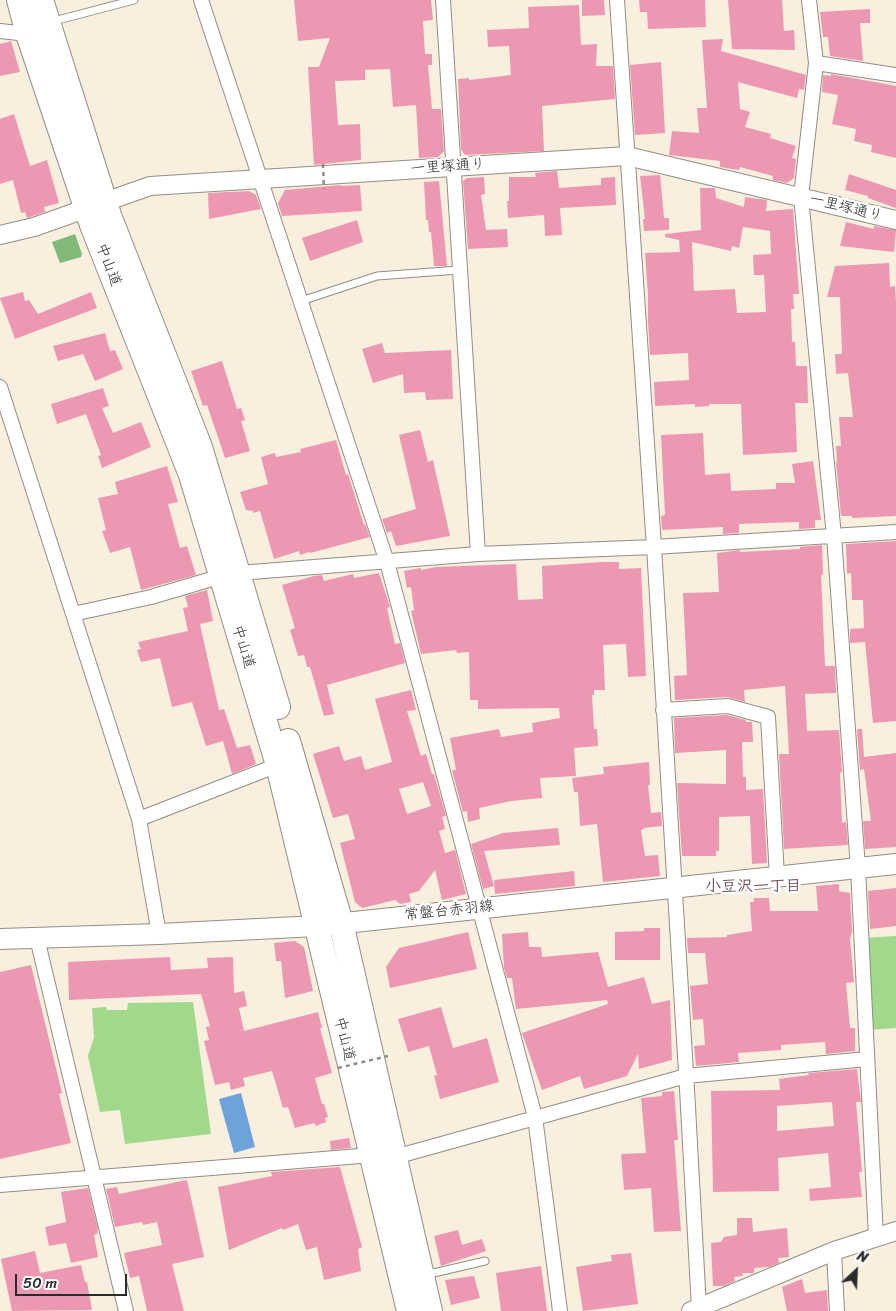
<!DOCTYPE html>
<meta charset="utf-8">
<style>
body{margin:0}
#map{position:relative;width:896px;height:1311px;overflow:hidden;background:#f8efdf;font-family:Sriracha,sans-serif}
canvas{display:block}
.north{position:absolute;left:831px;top:1246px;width:50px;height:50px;-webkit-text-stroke:4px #fff;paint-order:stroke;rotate:25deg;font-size:14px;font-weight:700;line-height:20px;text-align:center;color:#2b2b2b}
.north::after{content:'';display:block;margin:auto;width:18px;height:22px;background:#2b2b2b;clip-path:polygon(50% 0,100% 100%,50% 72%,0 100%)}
.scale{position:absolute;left:15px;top:1274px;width:112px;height:22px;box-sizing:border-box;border:2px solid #2b2b2b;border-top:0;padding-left:6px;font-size:15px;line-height:18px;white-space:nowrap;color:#2b2b2b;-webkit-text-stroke:4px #fff;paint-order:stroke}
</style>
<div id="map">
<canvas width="896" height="1311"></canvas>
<div class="north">N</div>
<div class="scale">50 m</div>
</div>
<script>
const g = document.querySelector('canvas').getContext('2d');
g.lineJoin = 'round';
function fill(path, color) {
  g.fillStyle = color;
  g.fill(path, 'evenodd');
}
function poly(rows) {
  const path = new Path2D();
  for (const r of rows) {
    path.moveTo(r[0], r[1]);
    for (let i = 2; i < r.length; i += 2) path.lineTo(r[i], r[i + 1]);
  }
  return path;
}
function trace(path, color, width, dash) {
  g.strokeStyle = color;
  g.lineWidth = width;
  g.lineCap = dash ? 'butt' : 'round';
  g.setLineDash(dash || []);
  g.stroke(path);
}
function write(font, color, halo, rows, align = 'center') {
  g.font = font + ' Sriracha,"Klee One",sans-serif';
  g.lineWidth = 5;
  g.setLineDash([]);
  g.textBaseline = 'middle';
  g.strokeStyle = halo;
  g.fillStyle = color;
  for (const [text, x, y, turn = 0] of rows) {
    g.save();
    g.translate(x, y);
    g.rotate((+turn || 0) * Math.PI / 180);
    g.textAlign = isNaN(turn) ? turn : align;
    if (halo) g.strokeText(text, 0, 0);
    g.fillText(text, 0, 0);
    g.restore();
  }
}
fill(poly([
 [896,936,896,1028,866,1030,861,938],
 [193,1002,211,1134,125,1144,120,1110,100,1112,88,1056,94,1037,92,1008,106,1007,107,1010,127,1010,128,1003]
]), '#a0d98c');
fill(poly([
 [75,234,82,254,81,257,60,263,52,242]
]), '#80b978');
fill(poly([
 [241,1093,255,1147,234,1153,219,1099]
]), '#6ea2da');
fill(poly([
 [294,0,431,0,433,20,423,21,425,54,432,54,432,65,428,65,432,109,441,109,444,151,438,157,419,158,416,105,393,107,390,69,365,70,365,80,335,81,338,125,360,124,361,160,314,165,308,67,319,67,330,38,298,41],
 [582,0,604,0,605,15,582,16],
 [639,0,705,0,706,27,648,29,647,12,640,12],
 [728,0,782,0,784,31,794,30,795,50,732,49],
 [579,5,581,45,597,44,596,66,613,66,615,99,542,106,544,151,465,155,461,149,458,79,469,78,469,80,511,75,509,46,488,47,487,30,529,28,528,7],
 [870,9,870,23,860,23,863,61,830,56,828,37,823,37,820,12],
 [723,39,721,51,806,75,804,90,799,89,797,98,738,82,740,109,750,112,745,127,771,134,770,138,796,146,792,158,796,159,794,178,787,183,773,180,773,176,740,167,739,170,720,167,720,161,669,155,672,131,699,133,697,108,707,108,702,40],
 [11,41,20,72,0,76,0,44],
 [661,62,665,133,635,135,630,65],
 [831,74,896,86,896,158,871,152,872,145,854,141,856,129,832,124,838,95,822,92,823,75,831,76],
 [14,114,30,166,47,160,59,203,44,207,45,212,27,218,25,212,21,213,13,180,0,184,0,119],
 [557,171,559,188,601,185,601,178,615,177,616,205,560,208,562,235,545,236,544,215,508,218,507,201,509,201,509,177,536,177,535,173],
 [849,174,896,190,896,208,868,198,868,196,845,190],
 [660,175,664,218,669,218,669,230,644,231,643,219,645,219,640,176],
 [484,177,485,194,481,195,486,230,507,229,508,247,468,249,463,181,467,178],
 [439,181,447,266,434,266,431,232,429,232,428,220,426,220,424,182],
 [341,185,341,186,360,185,362,211,282,216,278,203,285,190],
 [700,188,715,188,716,198,744,207,745,197,767,200,766,211,793,209,799,294,793,294,794,309,791,309,792,342,795,342,796,366,807,366,808,403,795,403,797,452,743,455,741,404,709,404,709,406,695,407,695,404,655,406,654,382,689,380,688,353,650,355,648,322,648,295,645,253,680,252,679,240,665,237,665,234,701,230],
 [743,227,770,231,771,254,753,255,754,275,764,275,766,312,737,313,735,289,694,291,692,242,731,251,732,246,739,248],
 [249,191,256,195,261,209,209,219,208,193],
 [357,220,363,242,310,261,302,238],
 [846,222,874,229,874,226,896,230,894,252,840,246],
 [889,263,890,287,895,286,896,302,896,516,852,518,852,516,841,516,836,462,837,462,836,446,841,446,839,417,853,417,848,373,836,374,835,354,842,354,840,297,827,297,835,266],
 [23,292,25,301,29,300,38,314,91,292,97,308,15,339,0,298],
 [105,333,110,351,115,350,123,369,95,381,83,354,58,361,53,346],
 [382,343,385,353,451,350,453,399,426,400,425,392,404,393,403,374,373,383,362,349],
 [222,361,237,409,241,408,245,420,241,421,250,451,225,458,207,405,203,406,191,371],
 [103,388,109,406,102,408,113,433,141,422,151,447,102,468,98,456,101,455,86,414,57,424,51,404],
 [420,430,428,462,433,460,450,536,396,546,391,531,387,533,382,519,416,509,399,435],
 [703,433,705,475,730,473,731,491,776,489,776,483,795,483,792,464,813,461,821,520,815,520,815,528,799,529,799,522,739,524,739,533,723,534,723,527,662,530,661,516,665,515,661,435],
 [336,440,346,475,348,474,364,525,365,524,370,537,310,553,309,552,300,555,299,551,274,559,260,511,253,513,253,511,246,510,240,492,268,484,261,457,275,453,276,457,301,452,300,449],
 [167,466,178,502,168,504,180,548,187,546,196,575,141,590,130,547,110,553,102,531,106,530,98,498,118,494,115,482],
 [896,541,896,721,873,723,865,642,850,643,850,629,864,628,863,600,852,600,851,573,847,574,846,544],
 [822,545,823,575,821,575,825,666,835,666,836,693,805,694,807,731,839,730,842,772,840,773,842,823,846,822,848,845,784,849,779,754,789,754,785,686,744,690,745,702,727,697,675,700,674,676,687,675,683,593,719,592,717,553,740,550,740,552,800,549,800,547],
 [602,562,619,562,619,569,641,568,646,676,628,677,626,644,603,645,605,690,594,690,594,695,592,695,594,729,597,729,598,746,574,748,576,776,540,778,542,798,511,801,479,808,480,819,468,822,467,811,463,812,452,770,456,770,450,738,499,729,501,737,533,732,532,723,560,718,559,708,478,709,478,700,470,700,469,652,457,653,456,650,421,654,411,611,414,610,411,587,407,588,404,571,421,568,421,570,436,567,516,564,518,600,543,599,542,566],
 [379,573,390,607,387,608,395,644,400,643,405,663,327,685,334,714,324,716,310,667,307,667,304,655,298,656,290,630,295,628,282,585,314,576,322,575,324,581,353,574,354,578],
 [207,590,213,621,200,624,219,710,224,709,237,748,250,745,256,764,232,774,223,741,206,746,192,702,172,707,160,658,141,662,137,650,141,649,138,642,188,631,183,608,188,607,185,596],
 [411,690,416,710,407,711,421,756,426,754,432,774,434,774,446,816,442,817,445,829,439,831,445,853,455,850,466,894,442,900,435,870,419,891,409,894,411,902,400,904,395,900,362,908,355,902,340,843,355,839,348,814,333,818,313,754,339,746,344,761,361,756,365,770,392,762,375,699],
 [423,782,431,806,407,814,399,789],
 [727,715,746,720,746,722,752,722,753,742,742,742,743,777,746,777,746,790,763,789,767,863,752,864,750,816,719,817,719,851,716,851,716,856,682,856,677,783,726,784,726,750,675,753,674,718],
 [857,729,862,729,864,757,896,753,896,847,865,849,863,821,871,821,864,769,860,770],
 [649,762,650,785,648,785,651,813,661,812,662,826,644,828,644,829,641,830,645,856,658,855,660,876,603,882,597,824,580,826,578,792,574,792,572,778,604,774,603,767],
 [558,828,560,845,484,851,494,886,483,889,471,844,503,833],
 [574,871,575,886,495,894,494,880],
 [839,884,839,891,850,893,852,931,850,939,854,982,846,983,850,1028,855,1028,855,1051,826,1054,825,1042,781,1045,781,1050,738,1053,739,1062,696,1066,694,1046,705,1045,703,1019,693,1020,690,986,708,984,705,953,688,953,687,938,727,937,727,935,752,931,750,902,754,902,754,898,769,898,770,911,818,911,816,886],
 [896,888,896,926,870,929,868,891],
 [644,928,660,928,660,960,615,960,615,932,644,931],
 [468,932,477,969,390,988,386,967,399,948],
 [528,932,529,947,541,947,542,957,598,952,608,987,644,977,652,1004,670,1000,672,1060,639,1069,638,1054,627,1076,584,1089,580,1076,542,1090,522,1033,608,1004,607,1000,516,1009,512,978,507,978,504,968,502,934],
 [295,941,304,947,313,991,285,998,281,961,276,961,274,943],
 [170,957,171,970,208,968,207,958,233,957,234,993,244,991,247,1006,239,1008,244,1031,318,1012,322,1028,320,1028,332,1073,315,1078,322,1104,324,1104,328,1117,325,1118,326,1122,316,1126,314,1123,295,1128,288,1107,283,1108,272,1071,243,1078,245,1086,231,1090,229,1082,215,1085,204,1041,209,1040,206,1027,210,1026,201,994,69,1000,68,962],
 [31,965,62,1093,59,1094,71,1143,0,1159,0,972],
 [441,1007,453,1048,487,1038,499,1082,440,1099,434,1076,437,1075,429,1046,408,1052,398,1019],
 [857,1069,861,1102,856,1102,862,1172,859,1172,862,1197,810,1201,809,1189,831,1187,828,1153,778,1158,779,1191,713,1192,711,1091,780,1090,779,1079,809,1075,808,1073],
 [832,1102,834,1126,777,1131,777,1106],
 [674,1091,678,1140,674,1140,681,1231,654,1232,651,1188,624,1190,621,1154,646,1153,641,1098,662,1096,662,1092],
 [349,1138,351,1148,331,1150,330,1141],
 [340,1167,362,1247,358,1249,361,1271,324,1280,317,1247,306,1250,298,1224,283,1230,282,1228,229,1250,218,1187,272,1176,271,1172],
 [187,1180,204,1257,172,1264,184,1311,147,1311,139,1276,130,1278,124,1253,162,1245,157,1222,143,1225,142,1222,115,1227,106,1189,117,1187,119,1194],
 [88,1188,98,1229,97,1234,94,1235,98,1257,71,1263,66,1243,49,1246,45,1227,66,1222,61,1192],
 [737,1218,752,1218,753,1232,787,1228,789,1257,778,1258,779,1263,769,1267,754,1268,754,1273,742,1273,743,1276,734,1277,735,1281,724,1286,713,1286,711,1243,721,1242,724,1237,737,1235],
 [458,1230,462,1245,482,1239,486,1251,441,1266,434,1236],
 [35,1251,40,1273,81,1265,85,1282,87,1282,92,1310,12,1311,1,1259],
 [631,1253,638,1304,583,1311,576,1267,612,1261,611,1255],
 [541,1266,547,1311,501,1311,496,1273],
 [474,1276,480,1298,451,1305,445,1280],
 [802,1279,805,1293,827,1290,828,1311,787,1311,782,1287]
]), '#ed98b3');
const service = poly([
 [50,22,134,0],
 [301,301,377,276,459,270],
 [425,1275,485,1261]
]);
const minor = poly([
 [201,0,387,562,535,1117,560,1311],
 [443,0,478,554],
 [617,0,654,547,687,1089,699,1308],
 [809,0,816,63,801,197,834,536,858,868,876,1238],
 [0,31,28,34],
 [816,63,896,75],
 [0,387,139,819,159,934],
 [239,573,478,554,654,547,896,532],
 [73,614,151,597,222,576],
 [663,710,728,706,768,717,777,877],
 [139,819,278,765],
 [37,938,126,1311],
 [395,1157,686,1076,867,1059],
 [0,1185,373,1155],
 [834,1251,837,1311]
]);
const tertiary = poly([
 [0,235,34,227,150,186,627,156,896,220],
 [691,1311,834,1251,896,1231]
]);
const secondary = poly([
 [0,939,159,934,317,926,896,864]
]);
const trunk = poly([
 [19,0,28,34,92,225,191,475,278,765,409,1311],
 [41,0,110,218,200,447,278,707],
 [288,741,341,923,430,1311]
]);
trace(service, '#928d85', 9);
trace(minor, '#928d85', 16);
trace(tertiary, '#928d85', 20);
trace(secondary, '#928d85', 22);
trace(trunk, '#928d85', 26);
trace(service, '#fff', 7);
trace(minor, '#fff', 14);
trace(tertiary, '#fff', 18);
trace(secondary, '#fff', 20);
trace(trunk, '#fff', 24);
trace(poly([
 [323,164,324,189],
 [338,1068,388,1056]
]), '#928d85', 2.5, [4, 4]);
write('15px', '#2b2b2b', '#fff', [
 ["一里塚通り",448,167,-4],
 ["一里塚通り",846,208,14],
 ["中山道",108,265,69],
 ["中山道",243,647,73],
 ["常盤台赤羽線",449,911,-6],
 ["中山道",344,1039,76]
]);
write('bold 16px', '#6f515b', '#fff', [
 ["小豆沢一丁目",753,887]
]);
</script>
